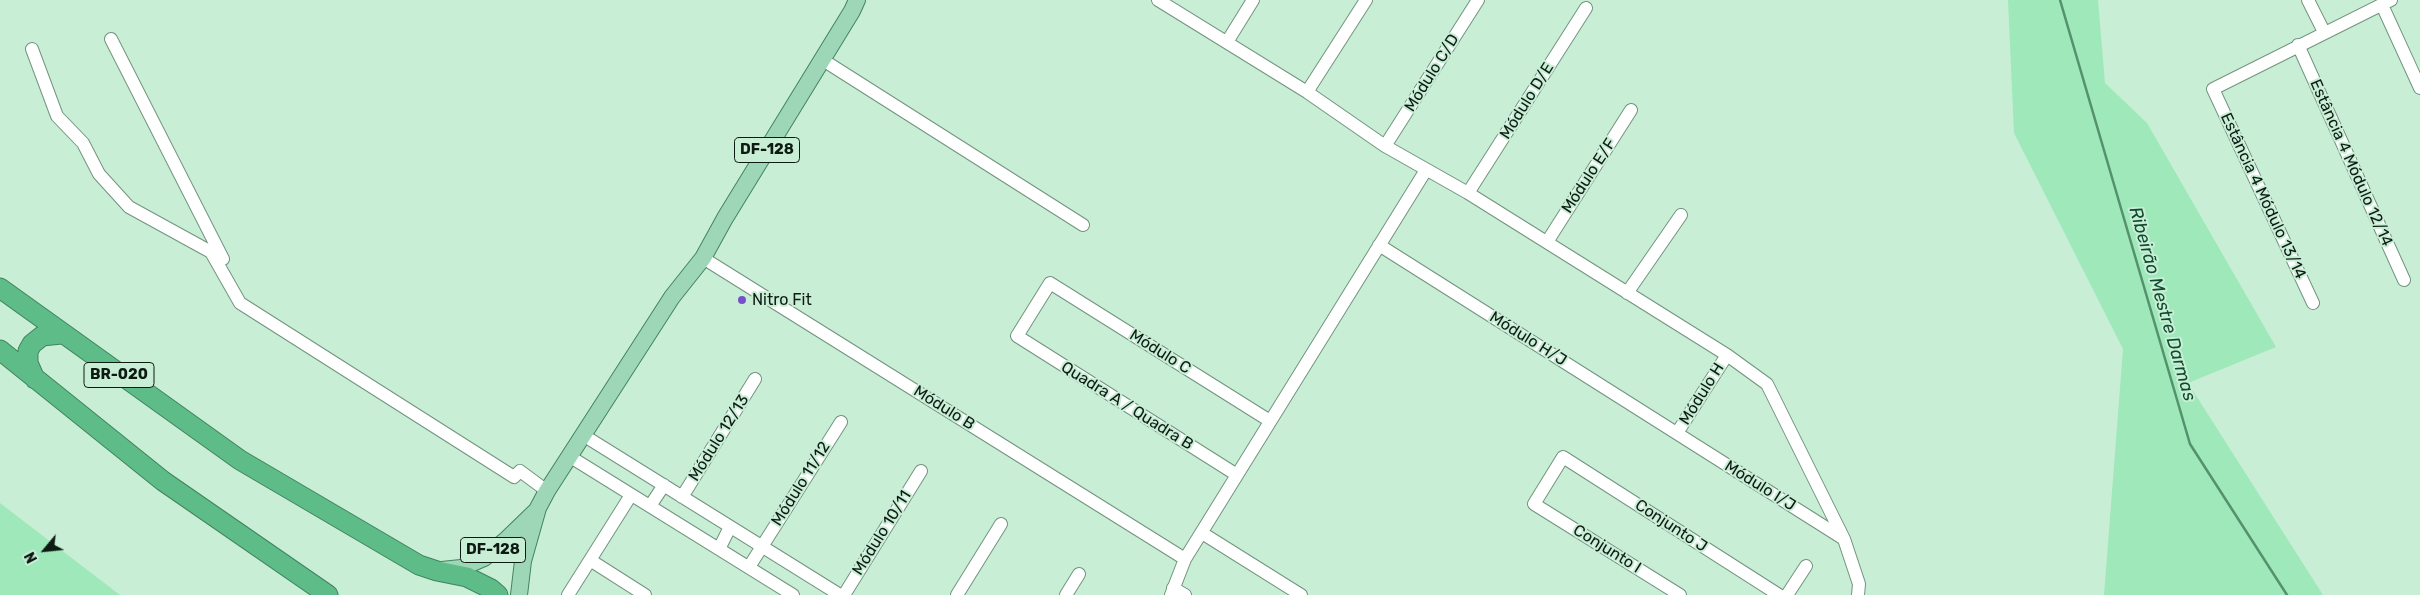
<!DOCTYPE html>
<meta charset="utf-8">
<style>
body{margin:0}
#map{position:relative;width:2420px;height:595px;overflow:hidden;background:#c9eed6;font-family:Rubik,sans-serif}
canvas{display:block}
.north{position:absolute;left:20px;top:525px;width:50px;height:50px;-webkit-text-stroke:4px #c9eed6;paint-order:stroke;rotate:242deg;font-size:14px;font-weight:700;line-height:20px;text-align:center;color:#0e1b13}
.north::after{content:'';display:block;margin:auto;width:18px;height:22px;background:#0e1b13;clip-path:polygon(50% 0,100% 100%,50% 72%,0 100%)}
</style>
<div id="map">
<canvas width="2420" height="595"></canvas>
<div class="north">N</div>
</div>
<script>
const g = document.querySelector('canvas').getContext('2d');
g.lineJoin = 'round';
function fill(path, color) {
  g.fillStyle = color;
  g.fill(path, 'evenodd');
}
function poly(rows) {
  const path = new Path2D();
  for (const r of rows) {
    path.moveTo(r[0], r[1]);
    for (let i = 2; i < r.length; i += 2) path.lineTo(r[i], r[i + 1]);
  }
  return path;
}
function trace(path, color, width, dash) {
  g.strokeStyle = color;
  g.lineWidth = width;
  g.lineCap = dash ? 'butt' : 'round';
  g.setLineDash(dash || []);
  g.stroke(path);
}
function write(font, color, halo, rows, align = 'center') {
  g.font = font + ' Rubik,sans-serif';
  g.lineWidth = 4;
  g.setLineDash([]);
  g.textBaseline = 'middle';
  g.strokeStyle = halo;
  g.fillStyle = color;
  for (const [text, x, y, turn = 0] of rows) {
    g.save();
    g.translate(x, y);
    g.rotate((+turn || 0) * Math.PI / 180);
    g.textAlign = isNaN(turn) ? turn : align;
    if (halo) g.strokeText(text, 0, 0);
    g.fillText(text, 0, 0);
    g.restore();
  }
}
fill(poly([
 [2008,0,2098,0,2105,83,2147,123,2276,347,2188,383,2323,595,2104,595,2123,349,2014,133],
 [0,503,120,595,0,595]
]), '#9ee8ba');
trace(poly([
 [2060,0,2190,444,2287,595]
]), '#55916d', 2.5);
const minor = poly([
 [1158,0,1307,92,1385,146,1468,193,1727,355,1767,384,1844,539,1859,584,1858,595],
 [2308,0,2324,32],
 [2382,5,2420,88],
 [111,39,223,259],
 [1227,42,1253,0],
 [2298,45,2404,280],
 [32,49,57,116,83,143,99,174,129,207,211,252,240,303,514,477,520,471,547,491],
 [823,60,1083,225],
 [1307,92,1366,0],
 [1385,146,1478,0],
 [1468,193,1586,8],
 [1547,242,1631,110],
 [1379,245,1844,539],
 [703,258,1185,559],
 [1627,293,1681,215],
 [2313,303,2213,89,2391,0],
 [1677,433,1727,355],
 [583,435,840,595],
 [569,456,793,595],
 [1237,475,1017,336,1050,283,1270,421],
 [682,497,755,379],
 [650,506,664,485],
 [1202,533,1301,595],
 [719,549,730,527],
 [590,560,645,595],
 [749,567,841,422],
 [1173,588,1185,595],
 [568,595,631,495],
 [844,595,921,471],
 [957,595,1001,524],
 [1066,595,1079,574],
 [1171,595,1185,559,1426,170],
 [1680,595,1534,504,1563,457,1779,595],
 [1787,595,1806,566]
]);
const major = poly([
 [442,570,461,568,484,558,506,540,537,510],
 [519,595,523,561,538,508,547,491,672,297,703,258,725,218,852,11,857,0]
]);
const highway = poly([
 [0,288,240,460,419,565,437,571,467,577,491,589,498,595],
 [0,350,163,481,328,595],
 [35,379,28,363,28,351,32,344,42,336,61,334]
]);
trace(minor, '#72947f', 14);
trace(major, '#41845e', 18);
trace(highway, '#41845e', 21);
trace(minor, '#fff', 12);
trace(major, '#9ed7b7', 16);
trace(highway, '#5dbc87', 19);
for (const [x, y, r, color] of [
 [742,300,5,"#7651cb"]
]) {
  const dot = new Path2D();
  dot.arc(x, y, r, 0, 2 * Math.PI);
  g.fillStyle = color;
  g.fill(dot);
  trace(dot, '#c9eed6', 2);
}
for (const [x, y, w] of [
 [767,150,65],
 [119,375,70],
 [493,550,65]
]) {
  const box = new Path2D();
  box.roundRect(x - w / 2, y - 12.5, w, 25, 4);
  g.fillStyle = '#c9eed6';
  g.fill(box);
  trace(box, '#0e1b13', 1);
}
write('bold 15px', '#0e1b13', null, [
 ["DF-128",767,150],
 ["BR-020",119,375],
 ["DF-128",493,550]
]);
write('16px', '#0e1b13', '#c9eed6', [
 ["Módulo C/D",1432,73,-58],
 ["Módulo D/E",1527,101,-58],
 ["Estância 4 Módulo 12/14",2351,163,66],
 ["Módulo E/F",1589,176,-57],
 ["Estância 4 Módulo 13/14",2263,196,65],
 ["Módulo H/J",1528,339,32],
 ["Módulo C",1160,352,32],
 ["Módulo H",1702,394,-58],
 ["Quadra A / Quadra B",1127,406,32],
 ["Módulo B",944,408,32],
 ["Módulo 12/13",719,438,-58],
 ["Módulo 11/12",801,484,-58],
 ["Módulo I/J",1760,486,32],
 ["Conjunto J",1671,526,33],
 ["Módulo 10/11",882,533,-58],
 ["Conjunto I",1607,549,32]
]);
write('16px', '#0e1b13', '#c9eed6', [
 ["Nitro Fit",752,300]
], 'left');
write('italic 18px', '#0d4c2e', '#c9eed6', [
 ["Ribeirão Mestre Darmas",2162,304,74]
]);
</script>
